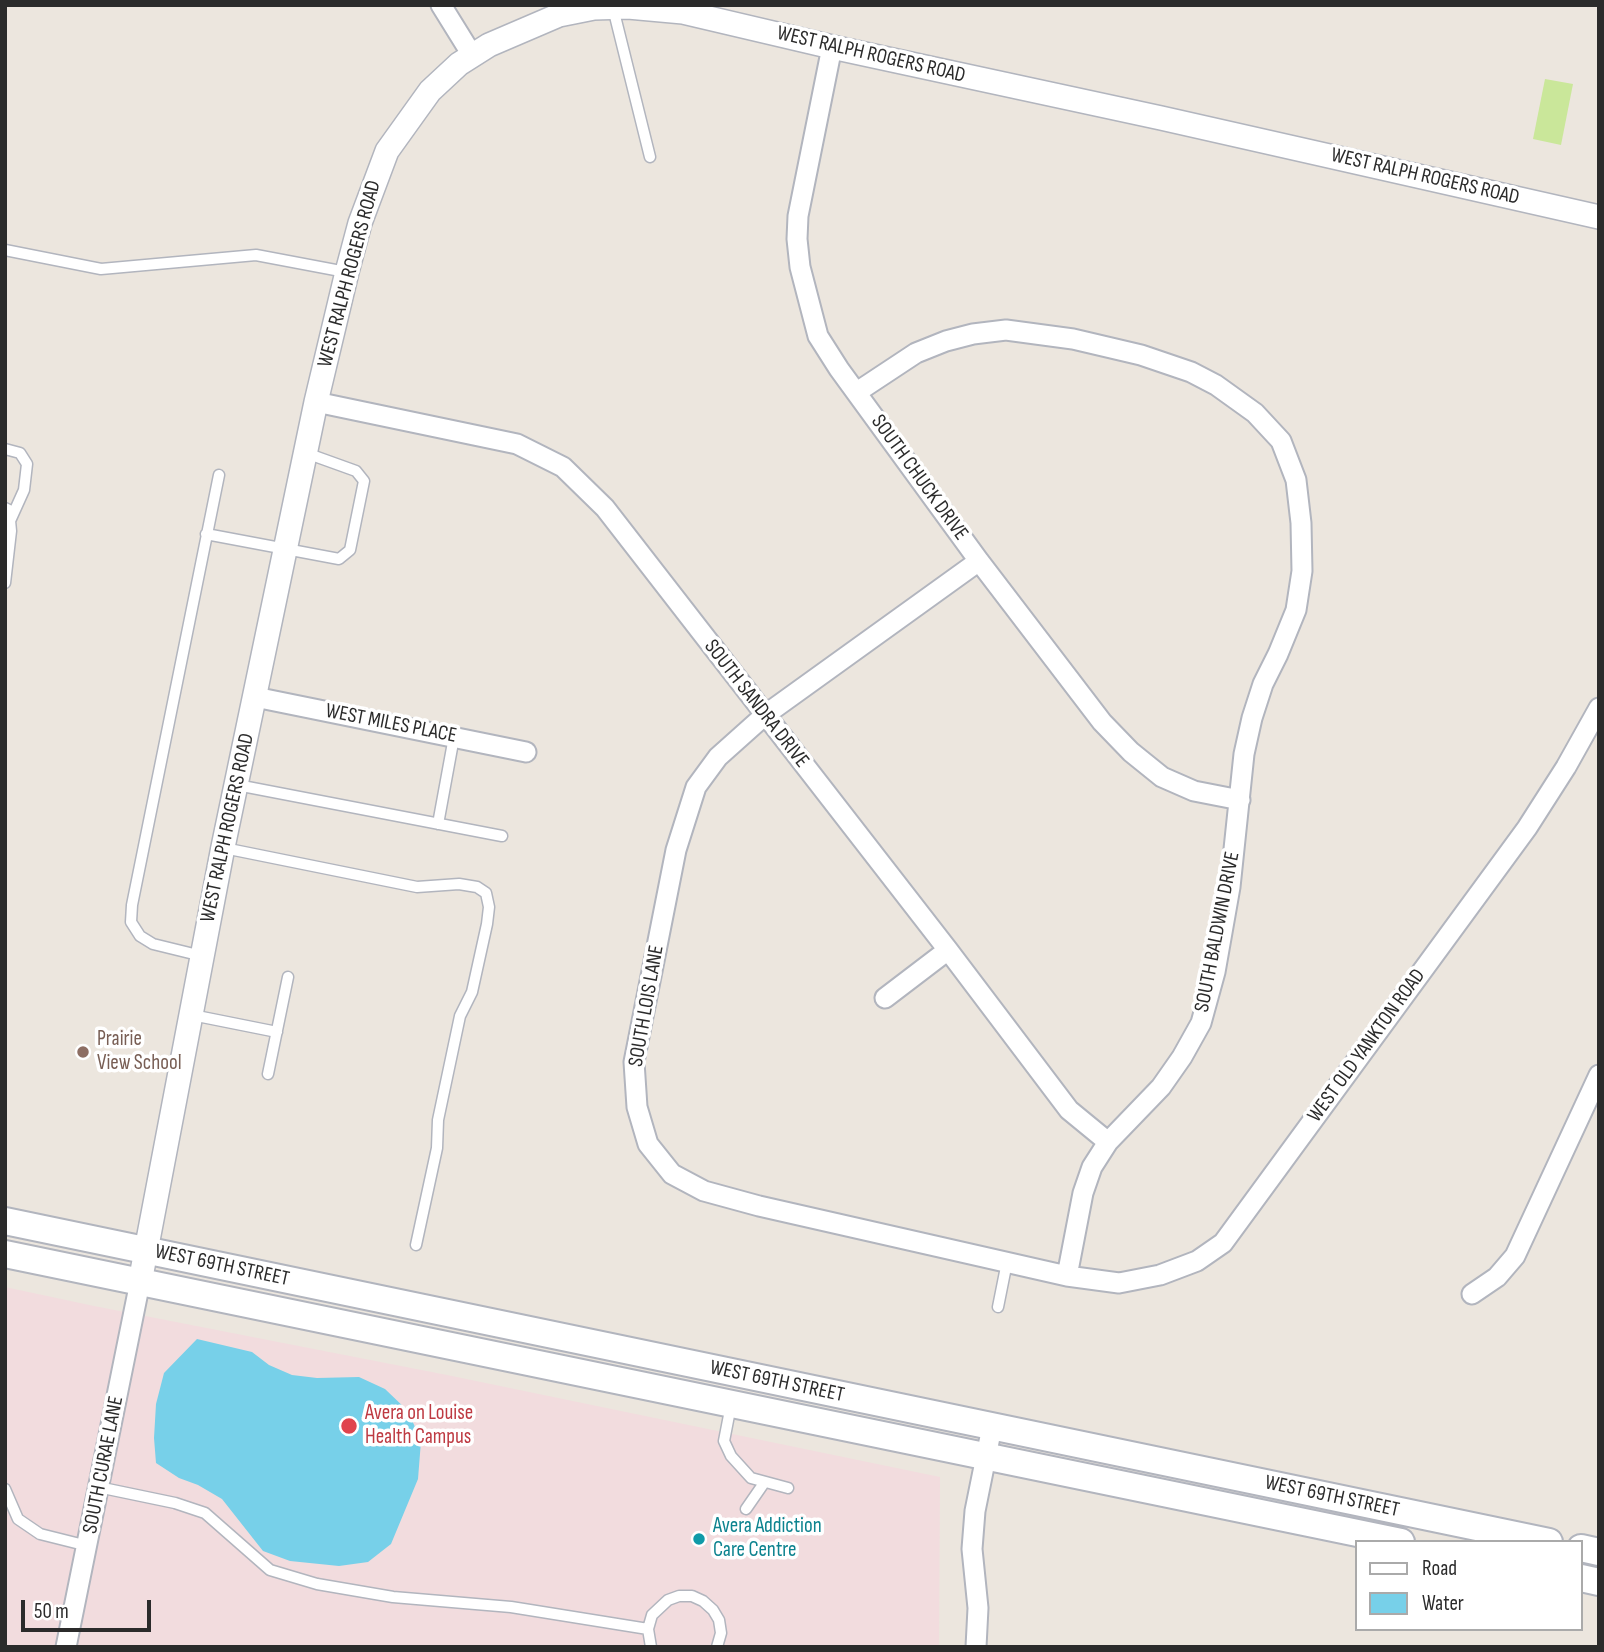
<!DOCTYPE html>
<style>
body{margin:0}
#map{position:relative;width:1604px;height:1652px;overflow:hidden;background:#ece6de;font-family:"Sofia Sans Condensed",sans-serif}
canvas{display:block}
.frame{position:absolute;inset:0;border:7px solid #2b2b2b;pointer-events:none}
.legend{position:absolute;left:1355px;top:1540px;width:228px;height:91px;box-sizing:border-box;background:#fff;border:2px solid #aaa;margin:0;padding:9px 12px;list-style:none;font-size:21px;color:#2b2b2b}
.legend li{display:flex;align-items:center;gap:14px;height:35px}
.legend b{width:35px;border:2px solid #aaa}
.scale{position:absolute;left:21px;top:1600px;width:130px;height:32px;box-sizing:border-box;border:4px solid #2b2b2b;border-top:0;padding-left:9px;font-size:21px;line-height:24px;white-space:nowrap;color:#2b2b2b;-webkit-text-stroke:5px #fff;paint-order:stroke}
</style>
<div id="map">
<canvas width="1604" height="1652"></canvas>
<div class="frame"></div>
<ul class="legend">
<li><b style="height:9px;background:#fff"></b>Road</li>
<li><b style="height:19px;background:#77d0e9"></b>Water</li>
</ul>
<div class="scale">50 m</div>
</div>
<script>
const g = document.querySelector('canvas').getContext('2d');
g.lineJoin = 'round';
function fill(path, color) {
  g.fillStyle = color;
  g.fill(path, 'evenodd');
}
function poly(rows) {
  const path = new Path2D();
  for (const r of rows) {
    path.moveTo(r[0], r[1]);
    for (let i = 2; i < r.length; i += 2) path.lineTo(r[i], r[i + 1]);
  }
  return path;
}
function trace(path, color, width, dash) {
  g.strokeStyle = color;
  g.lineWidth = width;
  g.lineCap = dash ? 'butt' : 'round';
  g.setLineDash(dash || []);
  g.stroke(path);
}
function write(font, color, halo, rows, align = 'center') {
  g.font = font + ' "Sofia Sans Condensed",sans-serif';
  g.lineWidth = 7;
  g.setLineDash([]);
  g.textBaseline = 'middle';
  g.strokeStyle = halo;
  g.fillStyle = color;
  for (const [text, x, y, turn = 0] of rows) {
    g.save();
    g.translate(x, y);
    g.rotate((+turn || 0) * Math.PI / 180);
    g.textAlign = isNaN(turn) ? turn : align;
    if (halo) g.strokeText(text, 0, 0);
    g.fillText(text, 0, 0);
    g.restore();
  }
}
fill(poly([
 [5,1287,94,1306,447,1375,940,1477,939,1647,5,1647]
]), '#f2dcde');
fill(poly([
 [1545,79,1573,84,1561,145,1533,139]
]), '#cae79a');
fill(poly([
 [197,1339,252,1352,269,1365,292,1375,317,1378,359,1377,385,1389,408,1411,421,1441,418,1479,391,1544,368,1562,339,1566,290,1561,263,1551,222,1499,198,1485,179,1478,156,1463,154,1438,156,1404,164,1373]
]), '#77d0e9');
const service = poly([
 [613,8,650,157],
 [5,250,101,269,256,255,346,272],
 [5,449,20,453,27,464,24,490,10,521],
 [5,508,9,510,11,531,5,583],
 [206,534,339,559,350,550,364,481,356,471,306,453],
 [237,785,502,836],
 [438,824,454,737],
 [224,848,417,887,459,884,477,887,486,893,489,907,487,924,472,992,460,1016,438,1120,437,1148,416,1245],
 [202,956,153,944,140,936,131,922,132,905,219,475],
 [192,1015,277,1032],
 [268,1074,288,977],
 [998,1307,1007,1262],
 [731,1405,724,1441,731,1456,751,1478,788,1488],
 [98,1487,175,1503,205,1513,270,1570,317,1584,393,1597,511,1607,648,1629],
 [5,1489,18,1519,40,1534,88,1546],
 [746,1509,764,1483],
 [651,1647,648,1629,652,1615,668,1600,679,1596,692,1596,703,1601,713,1610,719,1620,721,1633,717,1647]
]);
const minor = poly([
 [441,5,472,55],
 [832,47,798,216,797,239,800,267,818,336,839,369,979,561,1102,722,1131,752,1162,777,1194,791,1240,800],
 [857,392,916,353,946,341,973,334,1006,330,1073,339,1141,355,1191,372,1216,385,1255,413,1281,441,1296,480,1301,523,1302,571,1296,610,1278,654,1263,684,1252,718,1244,754,1230,887,1215,972,1201,1023,1182,1057,1161,1087,1108,1142,1092,1167,1083,1193,1067,1276],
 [316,402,517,444,563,467,605,508,948,950,1069,1110,1108,1142],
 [979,561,765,715,718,757,696,787,676,850,634,1062,637,1107,648,1144,672,1174,704,1191,759,1206,1067,1276,1119,1283,1160,1275,1197,1261,1223,1243,1527,828,1566,767,1599,708],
 [255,697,526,752],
 [885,998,948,950],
 [1472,1294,1497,1277,1515,1256,1599,1075],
 [66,1647,140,1282],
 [976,1647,978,1608,972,1549,975,1511,992,1427]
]);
const tertiary = poly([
 [140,1282,223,847,316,402,347,272,360,223,387,151,430,91,459,64,489,45,559,15,594,8,628,7,683,12,832,47,1161,118,1599,217]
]);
const secondary = poly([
 [5,1221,1549,1542],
 [5,1254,1401,1542],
 [1581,1548,1599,1552],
 [1581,1578,1599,1582]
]);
trace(service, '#b2b5be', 13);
trace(minor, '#b2b5be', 23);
trace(tertiary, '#b2b5be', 26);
trace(secondary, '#b2b5be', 30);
trace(service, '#fff', 10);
trace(minor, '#fff', 19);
trace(tertiary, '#fff', 23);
trace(secondary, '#fff', 26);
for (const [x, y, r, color] of [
 [83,1052,7,"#8d6e63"],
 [349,1426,9,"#e0444e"],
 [699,1539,7,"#0f9aa8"]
]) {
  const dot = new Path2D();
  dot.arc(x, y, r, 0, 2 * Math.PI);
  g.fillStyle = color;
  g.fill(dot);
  trace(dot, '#fff', 2.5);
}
write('21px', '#2b2b2b', '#fff', [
 ["WEST RALPH ROGERS ROAD",871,55,13],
 ["WEST RALPH ROGERS ROAD",1425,177,13],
 ["WEST RALPH ROGERS ROAD",350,274,-75],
 ["SOUTH CHUCK DRIVE",919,478,54],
 ["SOUTH SANDRA DRIVE",756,704,52],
 ["WEST MILES PLACE",391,724,11],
 ["WEST RALPH ROGERS ROAD",228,828,-78],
 ["SOUTH BALDWIN DRIVE",1218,932,-79],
 ["SOUTH LOIS LANE",647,1006,-80],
 ["WEST OLD YANKTON ROAD",1367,1046,-54],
 ["WEST 69TH STREET",222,1266,12],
 ["WEST 69TH STREET",777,1382,12],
 ["SOUTH CURAE LANE",104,1465,-79],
 ["WEST 69TH STREET",1332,1497,12]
]);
write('21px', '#785e54', '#fff', [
 ["Prairie",97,1040],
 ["View School",97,1064]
], 'left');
write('21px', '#be3a42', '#fff', [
 ["Avera on Louise",365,1414],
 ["Health Campus",365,1438]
], 'left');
write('21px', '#0d838f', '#fff', [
 ["Avera Addiction",713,1527],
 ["Care Centre",713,1551]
], 'left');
</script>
